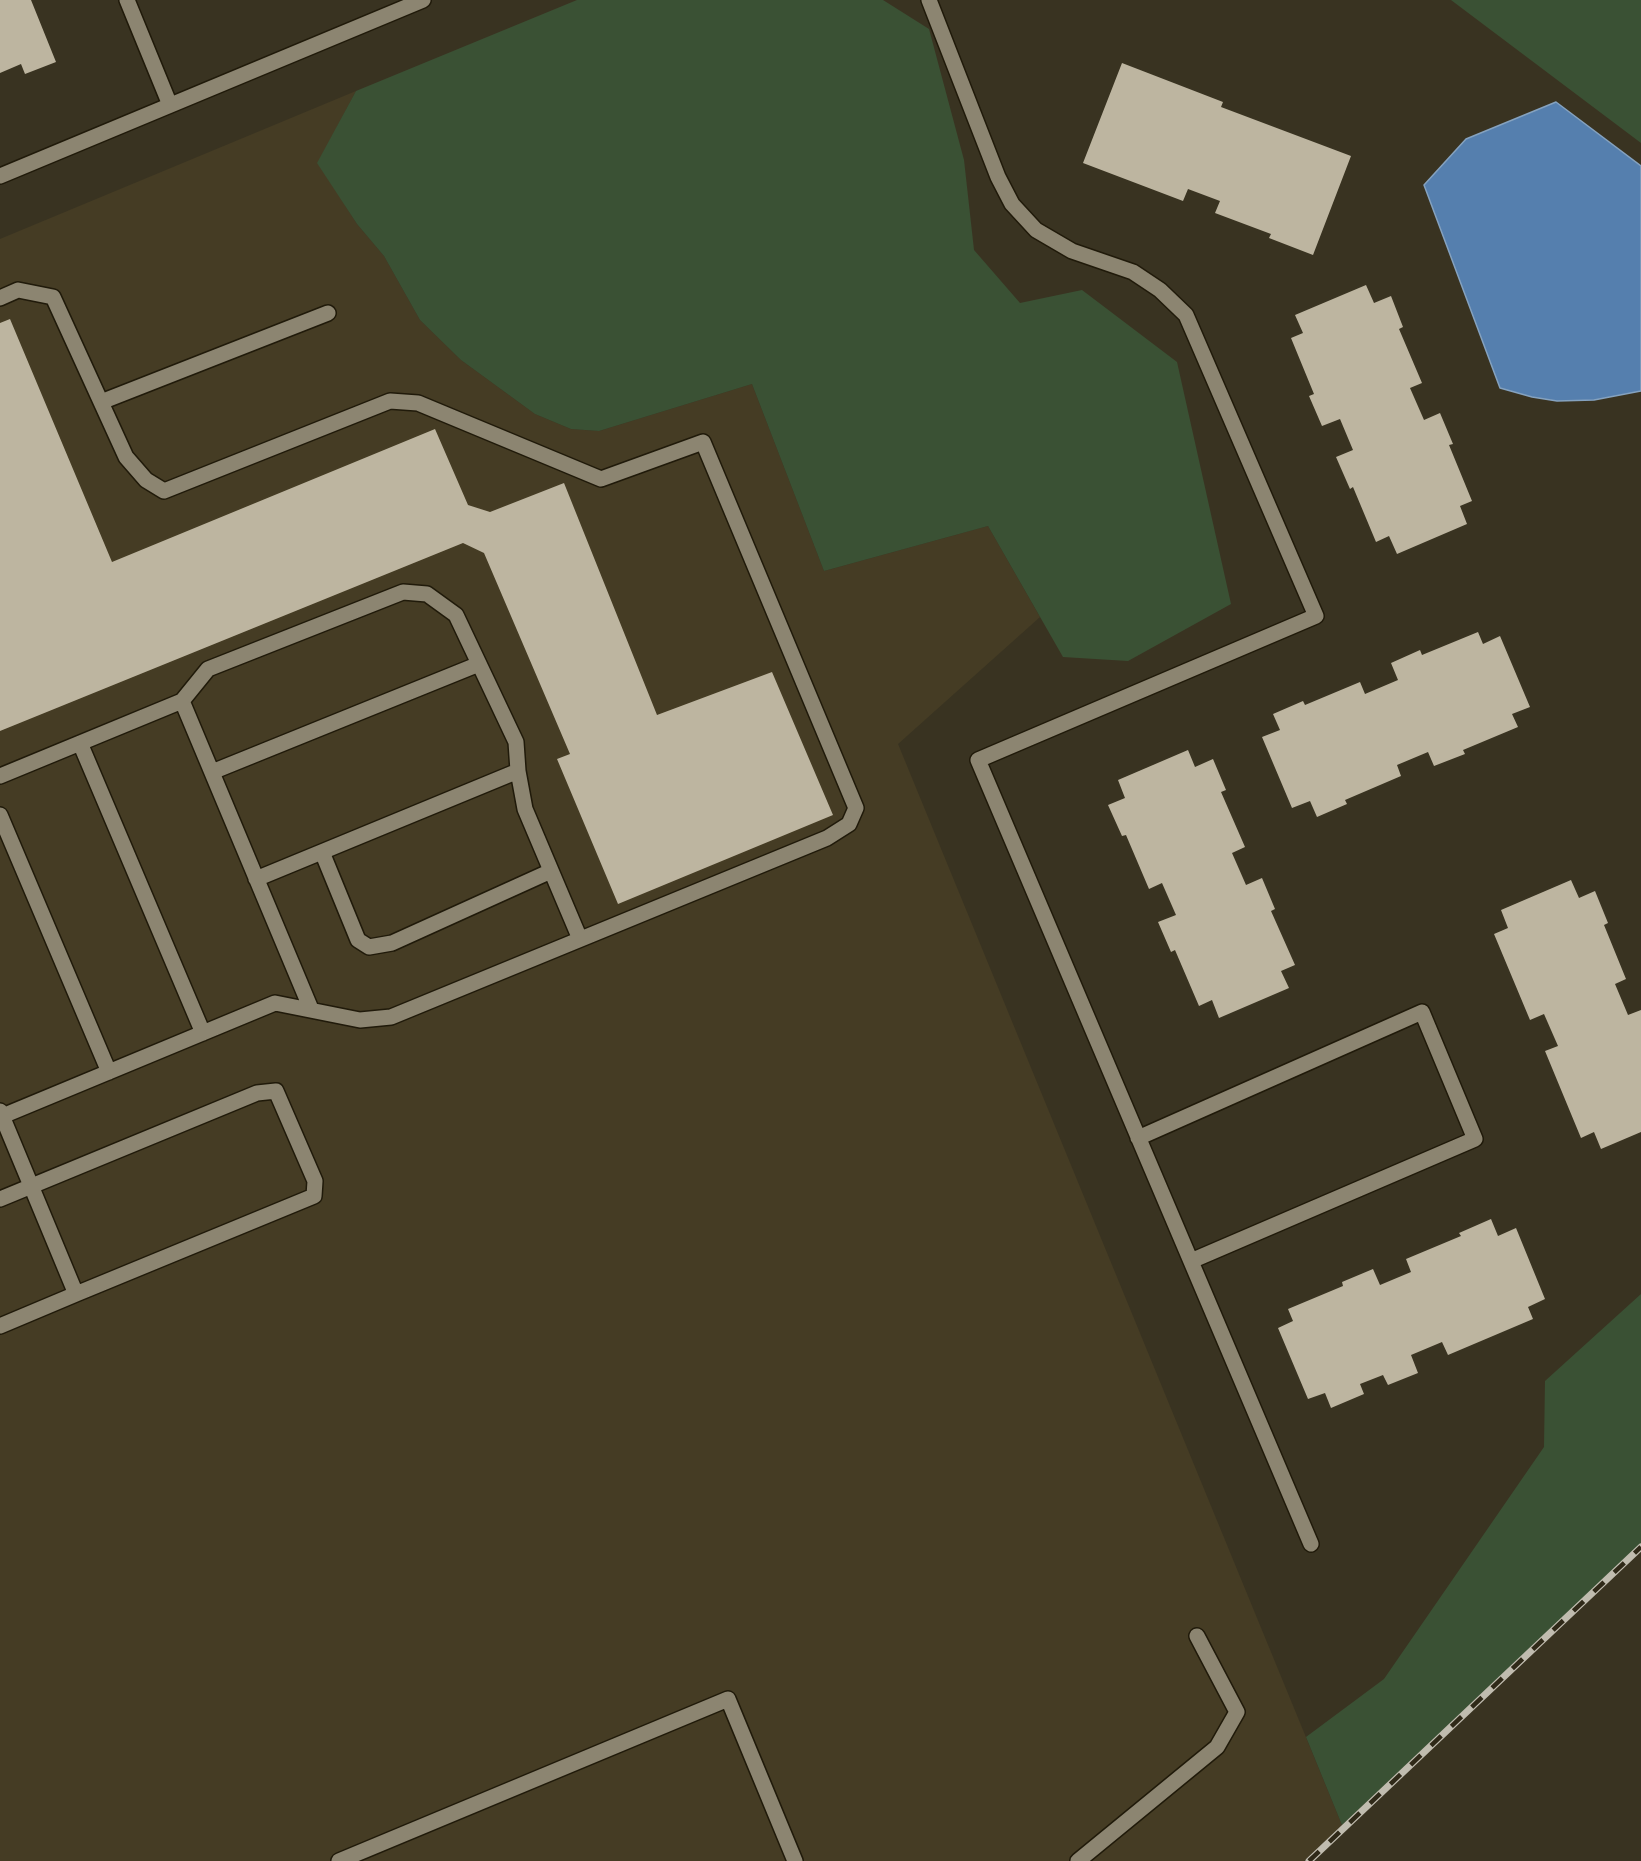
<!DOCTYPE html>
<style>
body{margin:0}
canvas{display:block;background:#393321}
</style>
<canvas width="1641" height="1861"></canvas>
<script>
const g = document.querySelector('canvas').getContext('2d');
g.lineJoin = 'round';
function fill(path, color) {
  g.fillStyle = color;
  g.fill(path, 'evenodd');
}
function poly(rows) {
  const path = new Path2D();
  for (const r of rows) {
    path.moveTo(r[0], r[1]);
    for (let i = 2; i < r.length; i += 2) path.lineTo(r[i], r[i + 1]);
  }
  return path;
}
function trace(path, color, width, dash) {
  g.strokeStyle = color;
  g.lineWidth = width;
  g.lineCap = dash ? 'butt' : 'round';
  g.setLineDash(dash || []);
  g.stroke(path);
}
fill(poly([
 [356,91,318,163,357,224,384,256,420,320,461,360,535,414,571,429,599,431,752,384,824,571,988,526,1040,617,898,744,1342,1825,1304,1861,0,1861,0,239]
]), '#453c24');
fill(poly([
 [577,0,883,0,929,29,964,160,974,250,1020,303,1082,290,1177,362,1231,604,1128,661,1063,657,988,526,824,571,752,384,599,431,571,429,535,414,461,360,420,320,384,256,357,224,317,163,356,91],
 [1451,0,1641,0,1641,143],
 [1641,1294,1641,1544,1342,1825,1306,1737,1384,1679,1544,1447,1545,1381]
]), '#3a5134');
const water = poly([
 [1556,102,1641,166,1641,391,1594,400,1557,401,1532,397,1500,388,1424,185,1466,139,1556,102]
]);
fill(water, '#557fae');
trace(water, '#85a2bf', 1.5);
fill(poly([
 [0,0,31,0,56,62,25,74,21,64,0,73],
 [1122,63,1223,102,1221,107,1351,156,1313,255,1269,238,1271,234,1215,213,1220,201,1188,189,1183,201,1083,163],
 [1366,285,1374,303,1391,296,1403,327,1399,329,1422,383,1410,388,1424,420,1440,413,1453,444,1449,445,1472,501,1460,506,1467,524,1397,554,1389,536,1376,542,1353,487,1350,489,1336,457,1353,450,1340,419,1322,426,1309,396,1314,394,1291,338,1303,333,1295,315],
 [10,319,112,562,435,429,468,505,490,512,564,483,657,715,772,672,833,815,618,904,557,759,570,754,484,553,463,543,0,731,0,323],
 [1478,632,1483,644,1500,636,1530,707,1512,714,1518,727,1463,750,1465,754,1434,766,1428,752,1397,765,1401,776,1345,800,1347,804,1317,817,1310,801,1292,808,1262,737,1280,730,1273,714,1303,701,1305,705,1360,682,1365,694,1398,680,1391,663,1420,650,1422,655],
 [1188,750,1195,767,1213,759,1226,790,1221,792,1245,847,1232,853,1246,885,1262,878,1275,909,1271,911,1295,965,1281,971,1289,988,1219,1018,1212,1000,1199,1006,1175,950,1171,952,1158,922,1176,915,1162,883,1149,889,1126,835,1122,836,1108,805,1125,798,1118,780],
 [1571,880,1579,898,1595,891,1608,923,1604,925,1626,979,1615,984,1628,1015,1641,1010,1641,1132,1601,1149,1594,1132,1581,1138,1545,1051,1558,1046,1544,1014,1530,1020,1494,934,1508,928,1501,910],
 [1491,1219,1498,1236,1516,1228,1545,1299,1528,1307,1533,1319,1448,1355,1442,1342,1411,1355,1418,1373,1388,1385,1383,1375,1360,1384,1364,1394,1331,1408,1325,1393,1308,1399,1278,1328,1293,1321,1288,1309,1343,1286,1342,1282,1373,1269,1380,1285,1411,1272,1406,1259,1461,1236,1459,1233]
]), '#bdb5a0');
const service = poly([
 [127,0,170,105],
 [929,0,998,177,1012,204,1036,230,1072,251,1133,272,1160,290,1186,315,1316,616,978,760,1311,1544],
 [0,176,423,0],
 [0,298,18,290,53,297,126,457,146,480,164,491,390,401,418,403,601,479,703,442,856,808,849,824,827,838,391,1017,360,1020,275,1003,0,1117],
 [101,402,328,313],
 [182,701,311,1009],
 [80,743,203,1033],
 [212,772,479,664],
 [0,776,182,701,208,669,403,592,427,594,456,615,516,742,518,771,525,809,580,939],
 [0,815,109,1072],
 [322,852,358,940,369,947,392,943,551,871],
 [256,879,518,771],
 [0,1111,76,1294,0,1326],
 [1138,1138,1422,1012,1475,1139,1191,1261],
 [0,1199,257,1093,276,1091,315,1181,314,1196,76,1294],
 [339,1861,728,1699,795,1861],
 [1078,1861,1217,1747,1237,1712,1197,1636]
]);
trace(service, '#201a0a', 18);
trace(service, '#8c8571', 15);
const rail = poly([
 [1309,1861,1641,1547]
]);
trace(rail, '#c0bcaf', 7);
trace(rail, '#2f2918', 4.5, [14]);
</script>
